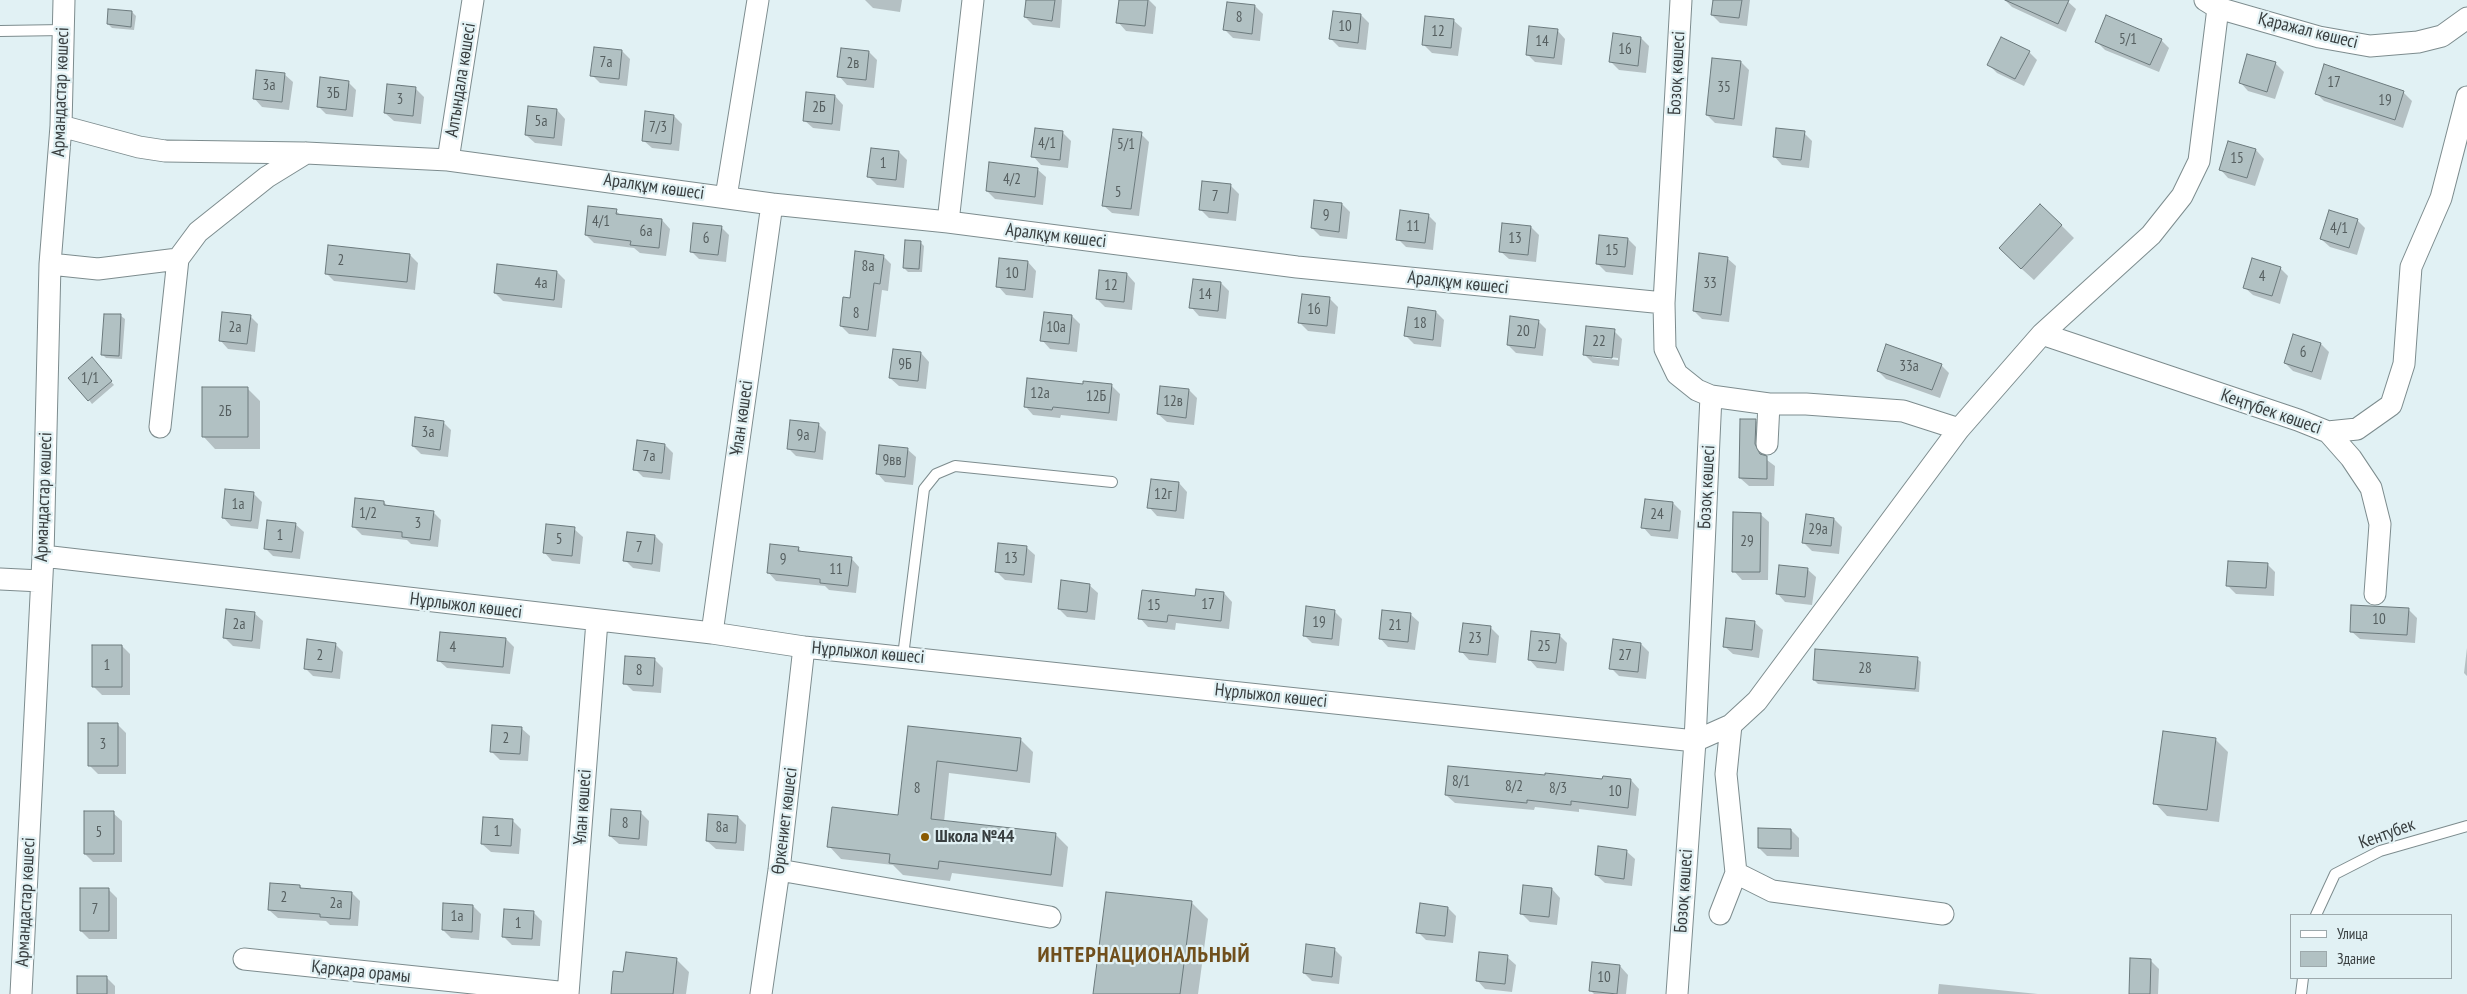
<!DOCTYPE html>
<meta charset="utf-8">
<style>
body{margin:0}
#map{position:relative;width:2467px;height:994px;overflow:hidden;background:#e1f1f4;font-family:"PT Sans Narrow",sans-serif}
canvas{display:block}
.legend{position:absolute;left:2290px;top:914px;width:162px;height:65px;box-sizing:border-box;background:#e1f1f4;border:1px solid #9da9ac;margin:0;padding:6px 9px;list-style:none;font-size:15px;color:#383e3f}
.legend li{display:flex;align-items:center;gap:10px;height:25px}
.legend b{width:25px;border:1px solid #9da9ac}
</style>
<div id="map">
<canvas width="2467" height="994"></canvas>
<ul class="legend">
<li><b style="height:6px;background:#fff"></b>Улица</li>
<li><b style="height:14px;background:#b1c1c3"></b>Здание</li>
</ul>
</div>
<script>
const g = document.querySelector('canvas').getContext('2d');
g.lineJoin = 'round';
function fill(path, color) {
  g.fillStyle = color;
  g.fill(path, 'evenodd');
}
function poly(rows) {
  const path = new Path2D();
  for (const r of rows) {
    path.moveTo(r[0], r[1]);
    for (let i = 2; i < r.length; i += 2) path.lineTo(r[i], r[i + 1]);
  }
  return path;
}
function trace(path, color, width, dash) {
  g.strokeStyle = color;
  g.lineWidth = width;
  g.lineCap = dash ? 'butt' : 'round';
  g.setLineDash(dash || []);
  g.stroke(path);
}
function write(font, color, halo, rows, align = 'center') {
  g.font = font + ' "PT Sans Narrow",sans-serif';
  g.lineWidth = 4.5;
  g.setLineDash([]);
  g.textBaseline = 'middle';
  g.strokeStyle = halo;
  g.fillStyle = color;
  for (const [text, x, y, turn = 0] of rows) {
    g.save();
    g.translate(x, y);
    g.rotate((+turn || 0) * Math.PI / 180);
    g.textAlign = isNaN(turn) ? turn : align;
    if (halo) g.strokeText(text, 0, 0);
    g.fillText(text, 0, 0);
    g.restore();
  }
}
fill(poly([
 [865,0,902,0,900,12,873,8],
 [1027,0,1062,0,1060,28,1033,25,1025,17],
 [1120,0,1149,0,1156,7,1153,34,1126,31,1118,22],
 [1714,0,1750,0,1747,26,1720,23,1712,15],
 [2005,0,2066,0,2076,9,2066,32,2012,7],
 [1255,6,1263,14,1260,41,1233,38,1225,30],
 [132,12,136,16,134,30,112,28,108,24],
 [1361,15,1369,23,1366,50,1339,47,1331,39],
 [1453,20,1462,28,1458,56,1432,53,1423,44],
 [1557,30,1565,39,1562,65,1535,62,1527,54],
 [1641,38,1649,46,1646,73,1619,70,1611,62],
 [2161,40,2169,48,2159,72,2105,50,2097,42],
 [622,51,630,59,627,86,600,83,592,75],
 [869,52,877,60,874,88,847,85,839,76],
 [2029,52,2037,60,2024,86,1997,73,1989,65],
 [2248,55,2276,64,2284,72,2275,99,2248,91,2240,82],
 [1741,62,1749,70,1742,126,1715,123,1707,115],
 [284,74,293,82,289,110,262,107,254,98],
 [348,82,356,90,353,117,326,114,318,106],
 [415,88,424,97,421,124,394,121,385,113],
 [2403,92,2412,101,2403,128,2324,101,2316,93],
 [835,96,843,105,840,131,813,128,804,120],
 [557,110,565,119,562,146,535,143,526,135],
 [674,116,682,124,679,151,652,148,643,140],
 [1036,130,1063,133,1071,141,1068,168,1041,165,1033,156],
 [1804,133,1812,141,1809,168,1782,165,1774,156],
 [1141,134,1149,142,1139,216,1112,213,1103,205],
 [2229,142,2256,150,2264,159,2255,186,2228,178,2220,169],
 [899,152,907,160,904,188,877,185,868,176],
 [1037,169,1046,177,1043,205,995,199,987,191],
 [1231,186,1239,194,1236,221,1209,218,1200,209],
 [1342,204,1350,212,1347,239,1320,236,1312,228],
 [616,211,622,216,662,220,670,229,666,256,640,253,634,248,594,243,586,235],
 [1428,215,1436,223,1433,250,1406,247,1398,239],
 [2357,220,2365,228,2357,255,2330,247,2321,239],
 [2061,225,2074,238,2034,280,2013,261],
 [721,227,729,235,726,262,699,259,691,251],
 [1531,227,1539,235,1536,262,1509,259,1500,251],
 [1628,239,1636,247,1633,275,1606,272,1597,263],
 [920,242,924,246,922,272,908,272,904,268],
 [410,255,418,263,415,290,334,281,326,273],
 [883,256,891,264,888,291,882,290,876,337,849,334,841,326,851,300],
 [1727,258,1736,266,1729,322,1702,319,1694,311],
 [1028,262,1036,271,1033,298,1006,295,998,286],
 [2280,268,2288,276,2280,304,2253,295,2244,287],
 [557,272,565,280,562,308,503,301,495,293],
 [1127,274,1135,283,1132,310,1105,307,1097,299],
 [1221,283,1229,291,1226,319,1199,316,1191,307],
 [1330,299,1338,307,1335,334,1308,331,1300,323],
 [1436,312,1444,320,1441,347,1414,344,1406,336],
 [121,316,125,319,122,359,106,358,102,354],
 [250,316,258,324,255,352,228,349,220,340],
 [1072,316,1080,324,1077,352,1050,349,1042,340],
 [1538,321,1546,329,1543,356,1516,353,1508,345],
 [1614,331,1622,339,1619,366,1593,363,1584,354],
 [1592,355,1618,358,1618,360,1592,357],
 [2294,336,2321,344,2329,352,2321,380,2293,371,2285,363],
 [921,353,929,362,926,389,899,386,890,378],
 [95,363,114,385,92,404,89,400],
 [1941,365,1949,373,1940,398,1886,379,1878,371],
 [1084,385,1111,385,1120,394,1117,421,1061,415,1060,418,1033,415,1025,406],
 [247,388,260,401,260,449,215,449,203,436],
 [1189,390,1197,398,1194,425,1167,422,1158,414],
 [1755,420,1763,428,1763,457,1775,466,1774,486,1749,486,1740,478],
 [443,422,451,430,448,457,421,454,413,446],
 [818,424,826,432,823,460,796,456,788,448],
 [665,445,673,453,670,480,643,477,635,469],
 [907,449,916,457,913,485,885,482,877,473],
 [1179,483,1187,492,1184,519,1157,516,1149,507],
 [253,493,262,502,258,529,231,526,223,517],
 [384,502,388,507,433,512,441,520,438,547,411,544,407,540,362,535,353,526],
 [1673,503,1681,511,1678,539,1651,536,1643,527],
 [1760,514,1769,522,1768,580,1742,580,1734,571],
 [1834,519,1842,527,1839,554,1812,551,1804,543],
 [295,524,304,532,300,559,273,556,265,548],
 [574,529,583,537,580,564,552,561,544,552],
 [655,536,663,544,660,572,633,568,625,560],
 [1026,547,1035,555,1032,583,1005,580,996,571],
 [798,548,803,553,851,558,859,567,856,593,829,590,825,586,776,581,768,572],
 [2267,564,2275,572,2274,596,2236,594,2228,586],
 [1807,569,1816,577,1812,605,1785,602,1777,593],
 [1089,585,1098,593,1095,620,1067,617,1059,609],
 [1224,593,1232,602,1229,629,1176,623,1175,630,1148,627,1140,618,1196,598],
 [2408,609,2417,618,2415,643,2360,639,2351,631],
 [1334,611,1342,619,1339,646,1312,643,1304,635],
 [254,613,263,621,260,649,233,646,224,637],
 [1410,614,1419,622,1415,650,1388,647,1380,638],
 [1754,622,1763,630,1759,658,1733,654,1724,646],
 [1464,625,1491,628,1499,636,1496,663,1469,660,1461,651],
 [1559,635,1567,643,1564,671,1537,668,1529,659],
 [506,639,514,647,510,674,447,668,438,660],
 [335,644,343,652,340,679,313,676,305,668],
 [1641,644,1649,652,1646,679,1619,676,1611,668],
 [122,646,130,654,130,695,102,695,94,687],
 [2467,648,2467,676,2464,673],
 [1917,659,1921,662,1919,692,1818,684,1814,680],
 [655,660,663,668,661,693,633,691,625,683],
 [118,725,126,733,126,774,98,774,90,766],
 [909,727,1020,739,1033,752,1030,783,949,773,944,822,1055,834,1068,847,1063,887,952,873,950,881,903,875,893,865,841,859,829,846,899,817],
 [521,728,530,736,528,761,500,760,491,751],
 [2215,739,2228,752,2219,822,2167,816,2155,803],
 [1604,777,1631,780,1639,789,1636,816,1579,809,1579,812,1535,807,1534,810,1455,803,1446,795,1603,781],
 [113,813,122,821,122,862,93,862,85,854],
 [641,813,649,821,647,846,619,844,610,836],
 [738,817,746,825,744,851,716,849,707,841],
 [512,820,521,829,519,854,491,852,482,844],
 [1791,830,1799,838,1799,857,1767,856,1759,848],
 [1626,851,1635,859,1632,886,1605,883,1596,875],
 [300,886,303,890,352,893,360,901,358,926,330,925,326,921,278,918,269,910],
 [1552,889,1560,898,1557,925,1530,922,1521,913],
 [109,890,117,898,117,939,89,939,81,931],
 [1191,902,1208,919,1198,994,1095,994],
 [473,906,481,914,479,940,451,938,443,930],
 [1448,908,1456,916,1453,943,1426,940,1418,932],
 [533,912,542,921,540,946,512,945,503,936],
 [1334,949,1342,957,1339,984,1312,981,1304,973],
 [1507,957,1516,965,1512,992,1485,989,1477,980],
 [676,959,689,972,686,994,612,994,624,974],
 [2151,961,2159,969,2158,994,2130,994],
 [1620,966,1628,975,1626,994,1594,994,1590,990],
 [107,978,115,986,115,994,79,994],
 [1939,984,2038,994,1938,994]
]), '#0003');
const building = poly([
 [1026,0,1055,0,1052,21,1024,17,1026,0],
 [1119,0,1148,0,1145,26,1116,23,1119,0],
 [1713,0,1742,0,1739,18,1711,15,1713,0],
 [2005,0,2069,0,2058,24,2005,0],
 [1227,2,1255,5,1252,34,1223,30,1227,2],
 [108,9,132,11,131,27,107,24,108,9],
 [1333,11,1361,14,1358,43,1329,39,1333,11],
 [2106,15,2162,39,2150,65,2095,42,2106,15],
 [1425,16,1454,19,1451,48,1422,45,1425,16],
 [1529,26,1558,29,1554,58,1526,55,1529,26],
 [1613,33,1641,37,1638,66,1609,62,1613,33],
 [2001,37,2030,51,2015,79,1987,65,2001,37],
 [594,47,622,50,619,79,590,76,594,47],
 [841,48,869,51,866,80,837,77,841,48],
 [2247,54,2276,62,2267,92,2239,83,2247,54],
 [1712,58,1741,61,1734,119,1706,115,1712,58],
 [2324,64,2404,91,2395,120,2315,94,2324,64],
 [256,70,285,73,282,102,253,99,256,70],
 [320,77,349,81,346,110,317,107,320,77],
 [387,84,416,87,413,116,384,113,387,84],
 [806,92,835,95,832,124,803,121,806,92],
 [528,106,557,109,554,138,525,135,528,106],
 [645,111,674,115,671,144,642,141,645,111],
 [1035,128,1063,131,1060,160,1031,157,1035,128],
 [1776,128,1805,131,1801,160,1773,157,1776,128],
 [1113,129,1142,132,1131,209,1102,206,1113,129],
 [2228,141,2256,149,2247,178,2219,170,2228,141],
 [871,148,899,151,896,180,867,177,871,148],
 [989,162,1038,168,1035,197,986,191,989,162],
 [1202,181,1231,184,1228,213,1199,210,1202,181],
 [1314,200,1342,203,1339,232,1311,228,1314,200],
 [2040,204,2062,225,2021,269,1999,248,2040,204],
 [588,206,617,209,616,214,662,219,659,248,630,245,631,241,585,235,588,206],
 [1400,210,1429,214,1425,243,1396,240,1400,210],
 [2329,210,2358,219,2349,248,2320,239,2329,210],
 [693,223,722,226,718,255,690,252,693,223],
 [1502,223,1531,226,1528,255,1499,252,1502,223],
 [1599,235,1628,238,1625,267,1596,264,1599,235],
 [905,240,921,241,919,269,903,268,905,240],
 [328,245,410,254,407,282,325,274,328,245],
 [855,251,884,255,880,284,874,283,868,330,840,326,843,297,850,298,855,251],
 [1699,253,1728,257,1721,315,1693,311,1699,253],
 [999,258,1028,261,1025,290,996,287,999,258],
 [2252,258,2281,267,2272,296,2243,288,2252,258],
 [497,264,557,271,554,300,494,293,497,264],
 [1099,270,1127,273,1124,302,1096,299,1099,270],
 [1193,279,1221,282,1218,311,1189,308,1193,279],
 [1302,294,1330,297,1327,326,1298,323,1302,294],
 [1408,307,1436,311,1433,340,1404,336,1408,307],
 [222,312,251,315,247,344,219,341,222,312],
 [1044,312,1072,315,1069,344,1040,341,1044,312],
 [104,314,121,314,119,356,101,355,104,314],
 [1510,316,1539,320,1535,348,1507,345,1510,316],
 [1586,326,1615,329,1612,358,1583,355,1586,326],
 [2293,334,2321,343,2312,372,2284,363,2293,334],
 [1886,344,1942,364,1932,390,1877,371,1886,344],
 [893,349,921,352,918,381,889,378,893,349],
 [92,357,112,381,88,401,68,378,92,357],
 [1027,378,1083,384,1083,381,1112,384,1109,413,1053,407,1052,410,1024,407,1027,378],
 [1160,386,1189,389,1186,418,1157,414,1160,386],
 [202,387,248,387,248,437,202,437,202,387],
 [415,417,444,421,440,450,412,446,415,417],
 [1740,419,1756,419,1755,444,1760,454,1767,456,1767,479,1739,478,1740,419],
 [790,420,819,423,815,452,787,449,790,420],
 [637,440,665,444,662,473,633,470,637,440],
 [879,445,908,448,905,477,876,474,879,445],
 [1151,479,1179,482,1176,511,1147,508,1151,479],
 [225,489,254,492,251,521,222,518,225,489],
 [355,498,384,501,384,505,434,511,430,540,402,537,402,532,352,527,355,498],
 [1645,499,1673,502,1670,531,1641,528,1645,499],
 [1733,512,1761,513,1760,572,1732,572,1733,512],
 [1806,514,1834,518,1831,546,1802,543,1806,514],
 [267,520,296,523,292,552,264,549,267,520],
 [546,524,575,527,572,556,543,553,546,524],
 [627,532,655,535,652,564,623,561,627,532],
 [998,543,1027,546,1024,575,995,572,998,543],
 [770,544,799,547,798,551,852,557,848,586,820,583,820,579,767,573,770,544],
 [2228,561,2268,563,2266,588,2226,586,2228,561],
 [1779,565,1808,568,1805,597,1776,594,1779,565],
 [1061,580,1090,584,1087,612,1058,609,1061,580],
 [1196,589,1224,592,1221,621,1168,615,1167,622,1138,619,1142,590,1195,596,1196,589],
 [2351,605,2409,608,2407,635,2350,632,2351,605],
 [1306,606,1335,610,1332,639,1303,636,1306,606],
 [226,609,255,612,252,641,223,638,226,609],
 [1382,610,1411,613,1408,642,1379,639,1382,610],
 [1726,618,1755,621,1752,650,1723,647,1726,618],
 [1463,623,1491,626,1488,655,1459,652,1463,623],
 [1531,631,1560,634,1556,663,1528,660,1531,631],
 [440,632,506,638,503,667,437,661,440,632],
 [307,639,336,643,332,672,304,669,307,639],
 [1613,639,1641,643,1638,672,1609,669,1613,639],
 [92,645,122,645,122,687,92,687,92,645],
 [1815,649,1918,657,1915,689,1813,680,1815,649],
 [625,656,655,658,653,686,623,684,625,656],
 [88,723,118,723,118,766,88,766,88,723],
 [492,725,522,727,520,754,490,752,492,725],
 [908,726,1021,738,1017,771,937,761,931,819,1056,833,1051,875,939,861,938,869,889,863,890,854,827,847,832,807,898,815,908,726],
 [2163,731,2216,738,2207,810,2153,804,2163,731],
 [1448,766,1545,775,1545,773,1602,779,1603,776,1631,779,1628,808,1571,801,1571,805,1527,800,1527,803,1445,795,1448,766],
 [611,809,641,811,639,839,609,836,611,809],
 [84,811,114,811,114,854,84,854,84,811],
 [708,814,738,816,736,843,706,841,708,814],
 [483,817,513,819,511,846,481,844,483,817],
 [1758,828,1791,829,1791,849,1758,848,1758,828],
 [1598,846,1627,850,1624,879,1595,875,1598,846],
 [270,883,300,885,300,888,352,892,350,919,320,917,320,914,268,910,270,883],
 [1523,885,1552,888,1549,917,1520,914,1523,885],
 [80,888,109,888,109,931,80,931,80,888],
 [1106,892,1192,901,1180,994,1093,994,1106,892],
 [443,903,473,905,472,932,442,930,443,903],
 [1420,903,1448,907,1445,936,1416,933,1420,903],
 [504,909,534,911,532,939,502,937,504,909],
 [1306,944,1335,948,1332,977,1303,973,1306,944],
 [626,952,677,958,673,994,611,994,613,971,623,972,626,952],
 [1479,952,1508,955,1505,984,1476,981,1479,952],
 [2130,958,2151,959,2150,994,2129,994,2130,958],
 [1592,962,1620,965,1617,994,1589,991,1592,962],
 [77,976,107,976,107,994,77,994,77,976]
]);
fill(building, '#b1c1c3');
trace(building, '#6c7a7d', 1);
const lane = poly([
 [0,31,63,30],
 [903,656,924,489,936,474,955,466,1112,482],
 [2316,915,2335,874,2380,851,2467,826],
 [2301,994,2303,978]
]);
const street = poly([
 [2205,0,2218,8,2319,37,2370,46,2418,42,2442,36,2467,18],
 [61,126,139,147,165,151,305,153],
 [448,160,473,0],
 [726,197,758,0],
 [948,222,973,0],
 [50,264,98,269,178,259],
 [2042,334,2298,420,2328,432,2357,429,2391,405,2404,364,2411,267,2441,198,2467,97],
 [1711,396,1769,404,1806,404,1903,411,1959,429],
 [160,427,178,259,198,232,267,177,306,153,448,160,772,204,948,222,1297,267,1664,303],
 [2328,432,2351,458,2371,488,2380,524,2375,594],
 [1767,444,1769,404],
 [43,556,712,633,804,647,1695,741,1731,725,1757,701,1959,429,2042,334,2151,235,2182,196,2199,161,2218,8],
 [0,579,41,581],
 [712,633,772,204],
 [1731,725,1726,774,1736,873],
 [779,870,1050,917],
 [1720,914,1736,873,1772,891,1943,914],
 [244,959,568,993],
 [21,994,43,556,50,264,61,126,64,0],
 [568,994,597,621],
 [761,994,779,870,804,647],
 [1677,994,1695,741,1711,396,1697,390,1677,374,1665,349,1664,303,1681,0]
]);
trace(lane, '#7d8c8e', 12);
trace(street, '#7d8c8e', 23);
trace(lane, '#fff', 10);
trace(street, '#fff', 21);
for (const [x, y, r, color] of [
 [925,837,5,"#895a00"]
]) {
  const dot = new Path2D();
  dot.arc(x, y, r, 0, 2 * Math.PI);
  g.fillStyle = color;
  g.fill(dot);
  trace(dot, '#e1f1f4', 2);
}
write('15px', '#565f60', null, [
 ["8",1239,18],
 ["10",1345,27],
 ["12",1438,32],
 ["5/1",2128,40],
 ["14",1542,42],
 ["16",1625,50],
 ["7а",606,63],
 ["2в",853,64],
 ["17",2334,83],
 ["3а",269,86],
 ["35",1724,88],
 ["3Б",333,94],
 ["3",400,100],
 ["19",2385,101],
 ["2Б",819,108],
 ["5а",541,122],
 ["7/3",658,128],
 ["4/1",1047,144],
 ["5/1",1126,145],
 ["15",2237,159],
 ["1",883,164],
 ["4/2",1012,180],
 ["5",1118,193],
 ["7",1215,197],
 ["9",1326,216],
 ["4/1",601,222],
 ["11",1413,227],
 ["4/1",2339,229],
 ["6а",646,232],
 ["6",706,239],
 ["13",1515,239],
 ["15",1612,251],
 ["2",341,261],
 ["8а",868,267],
 ["10",1012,274],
 ["4",2262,277],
 ["4а",541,284],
 ["33",1710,284],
 ["12",1111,286],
 ["14",1205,295],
 ["16",1314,310],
 ["8",856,314],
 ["18",1420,324],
 ["2а",235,328],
 ["10а",1056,328],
 ["20",1523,332],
 ["22",1599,342],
 ["6",2303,353],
 ["9Б",905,365],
 ["33а",1909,367],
 ["1/1",90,379],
 ["12а",1040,394],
 ["12Б",1096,397],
 ["12в",1173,402],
 ["2Б",225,412],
 ["3а",428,433],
 ["9а",803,436],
 ["7а",649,457],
 ["9вв",892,461],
 ["12г",1163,495],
 ["1а",238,505],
 ["1/2",368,514],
 ["24",1657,515],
 ["3",418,524],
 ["29а",1818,530],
 ["1",280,536],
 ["5",559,540],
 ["29",1747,542],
 ["7",639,548],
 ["13",1011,559],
 ["9",783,560],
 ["11",836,570],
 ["17",1208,605],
 ["15",1154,606],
 ["10",2379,620],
 ["19",1319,623],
 ["2а",239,625],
 ["21",1395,626],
 ["23",1475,639],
 ["25",1544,647],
 ["4",453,648],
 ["2",320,656],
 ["27",1625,656],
 ["1",107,666],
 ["28",1865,669],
 ["8",639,671],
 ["2",506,739],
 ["3",103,745],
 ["8/1",1461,782],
 ["8/2",1514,787],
 ["8",917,789],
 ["8/3",1558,789],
 ["10",1615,792],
 ["8",625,824],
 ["8а",722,828],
 ["1",497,832],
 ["5",99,833],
 ["2",284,898],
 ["2а",336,904],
 ["7",95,910],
 ["1а",457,917],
 ["1",518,924],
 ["10",1604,978]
]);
write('18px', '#383e3f', '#e1f1f4', [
 ["Қаражал көшесі",2308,31,14],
 ["Бозоқ көшесі",1677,73,-87],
 ["Алтындала көшесі",461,80,-81],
 ["Армандастар көшесі",61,92,-88],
 ["Аралқұм көшесі",654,187,8],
 ["Аралқұм көшесі",1056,236,7],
 ["Аралқұм көшесі",1458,283,6],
 ["Кеңтүбек көшесі",2271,412,19],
 ["Ұлан көшесі",742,418,-82],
 ["Бозоқ көшесі",1707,487,-87],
 ["Армандастар көшесі",44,497,-88],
 ["Нұрлыжол көшесі",466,606,7],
 ["Нұрлыжол көшесі",868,653,5],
 ["Нұрлыжол көшесі",1271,696,6],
 ["Ұлан көшесі",583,807,-86],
 ["Өркениет көшесі",785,821,-83],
 ["Кентубек",2387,834,-20],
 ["Бозоқ көшесі",1684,891,-86],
 ["Армандастар көшесі",26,902,-87],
 ["Қарқара орамы",361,972,6]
]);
write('bold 18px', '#383e3f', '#e1f1f4', [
 ["Школа №44",935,837]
], 'left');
g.letterSpacing = '1px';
write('bold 22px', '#704f1c', '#e1f1f4', [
 ["ИНТЕРНАЦИОНАЛЬНЫЙ",1144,956]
]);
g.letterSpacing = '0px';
</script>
